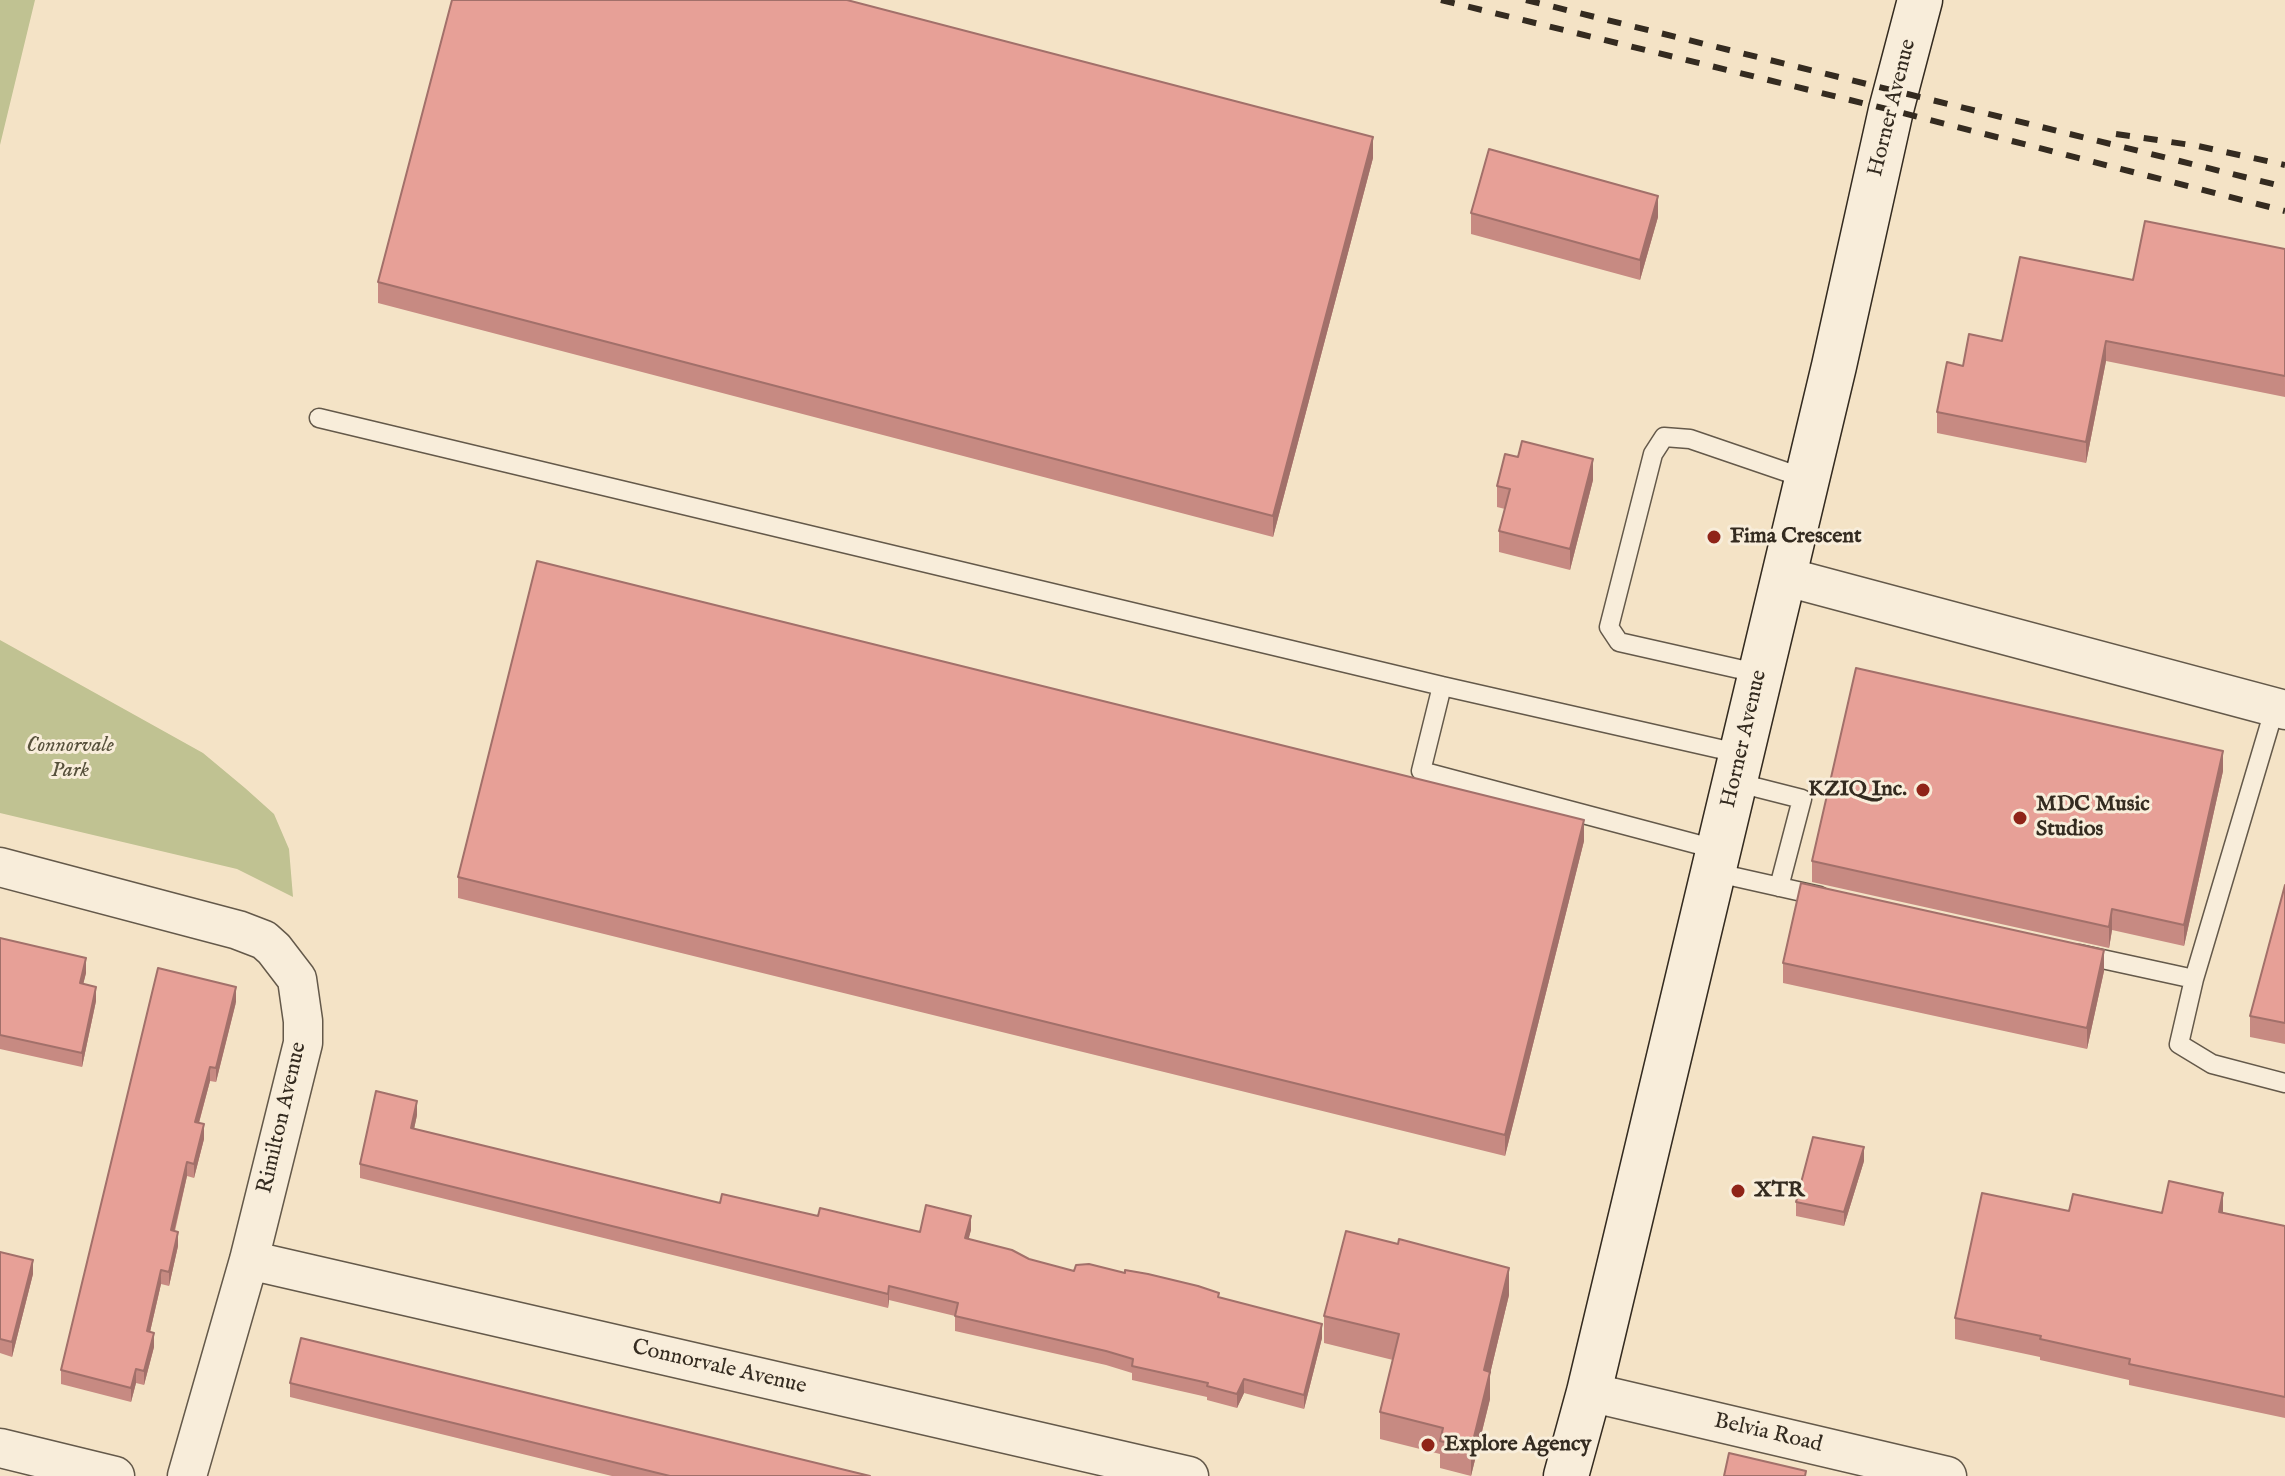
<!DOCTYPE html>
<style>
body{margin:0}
canvas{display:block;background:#f4e3c6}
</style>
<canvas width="2285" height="1476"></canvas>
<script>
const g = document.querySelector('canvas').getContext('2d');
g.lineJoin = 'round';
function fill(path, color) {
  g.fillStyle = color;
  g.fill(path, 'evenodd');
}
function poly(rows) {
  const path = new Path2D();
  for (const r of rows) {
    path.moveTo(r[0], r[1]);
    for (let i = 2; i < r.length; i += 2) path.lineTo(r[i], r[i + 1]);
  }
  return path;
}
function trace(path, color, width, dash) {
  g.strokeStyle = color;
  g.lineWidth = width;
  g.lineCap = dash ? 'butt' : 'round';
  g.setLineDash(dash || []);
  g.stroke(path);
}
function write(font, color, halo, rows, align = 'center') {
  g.font = font + ' "IM FELL English",serif';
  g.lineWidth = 6;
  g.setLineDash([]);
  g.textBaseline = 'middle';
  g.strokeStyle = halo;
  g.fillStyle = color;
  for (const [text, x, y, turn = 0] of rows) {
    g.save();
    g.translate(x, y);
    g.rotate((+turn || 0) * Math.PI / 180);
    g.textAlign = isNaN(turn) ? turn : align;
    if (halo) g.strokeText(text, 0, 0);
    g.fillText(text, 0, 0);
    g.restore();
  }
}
fill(poly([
 [0,0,35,0,0,145],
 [0,640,203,753,245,788,274,814,289,849,293,897,237,869,0,813]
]), '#c0c292');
const service = poly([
 [319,418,1442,686,1421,771,1719,850],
 [1761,674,1619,642,1609,627,1653,454,1664,437,1690,439,1807,479],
 [1442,686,1742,754],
 [1735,782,1802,799,1779,887],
 [1713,872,1820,896],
 [2079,954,2194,979,2275,707],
 [2194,979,2179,1044,2212,1064,2285,1083]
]);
const minor = poly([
 [1783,576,2285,710],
 [0,867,238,930,264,940,274,949,297,979,303,1021,303,1043,249,1260,187,1476],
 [249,1260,1189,1476],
 [1589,1392,1947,1476],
 [0,1448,115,1476]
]);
const secondary = poly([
 [1566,1476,1589,1392,1834,366,1891,110,1920,0]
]);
trace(service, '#64594a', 21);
trace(minor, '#64594a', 41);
trace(secondary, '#342b20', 47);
trace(service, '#f8edda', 18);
trace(minor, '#f8edda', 38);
trace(secondary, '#f8edda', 44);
trace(poly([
 [1441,0,1891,110,2285,211],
 [1526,0,2285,187],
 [2116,134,2198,146,2285,165]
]), '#342b20', 6, [14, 14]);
fill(poly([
 [1373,158,1273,537,378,303,378,282],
 [1471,213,1658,217,1640,280,1471,234],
 [2285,249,2285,397,2106,361,2086,463,1937,433,1937,412,1963,366,2002,341,2133,280],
 [1593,480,1570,570,1499,552,1499,531,1505,509,1497,507,1497,486],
 [2223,771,2184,946,2112,930,2109,948,1812,882,1812,861],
 [1584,841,1505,1156,458,898,458,877],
 [2285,885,2285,1044,2250,1037,2250,1016],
 [0,938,86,973,83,984,96,1001,82,1067,0,1049],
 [1783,963,2104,971,2087,1049,1783,983],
 [236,1002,216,1082,210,1081,199,1123,204,1139,194,1178,187,1176,175,1231,178,1246,169,1286,161,1284,150,1332,154,1347,144,1385,136,1383,131,1402,61,1384,61,1370],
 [417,1115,414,1129,720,1203,920,1232,971,1230,968,1239,1029,1259,1074,1271,1219,1298,1322,1338,1304,1409,1244,1393,1237,1408,1207,1400,1207,1397,1132,1380,1132,1373,1106,1365,955,1331,955,1316,889,1300,888,1308,360,1178,360,1164],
 [1864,1161,1844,1226,1796,1216,1796,1202],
 [2069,1211,2162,1213,2223,1213,2285,1226,2285,1418,2129,1385,2129,1380,2040,1360,2040,1357,1955,1339,1955,1318],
 [0,1252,33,1274,12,1357,0,1353],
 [1509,1295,1490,1374,1490,1399,1471,1476,1440,1468,1440,1454,1380,1439,1380,1412,1393,1360,1324,1343,1324,1316],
 [290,1383,870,1476,612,1476,290,1397]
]), '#c78a82');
fill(poly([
 [1373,137,1373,158,1273,537,1273,516],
 [1658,196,1658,217,1640,280,1640,260],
 [2106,341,2106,361,2086,463,2086,442],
 [1593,459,1593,480,1570,570,1570,549],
 [2223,751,2223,771,2184,946,2184,925],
 [1584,820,1584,841,1505,1156,1505,1135],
 [2112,909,2112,930,2109,948,2109,927],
 [2104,950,2104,971,2087,1049,2087,1028],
 [86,958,86,973,80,997,80,983],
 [96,987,96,1001,82,1067,82,1053],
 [236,987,236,1002,216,1082,216,1068],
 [210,1067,210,1081,195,1137,195,1122],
 [417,1101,417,1115,411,1143,411,1128],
 [204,1124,204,1139,194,1178,194,1164],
 [1864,1147,1864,1161,1844,1226,1844,1212],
 [187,1162,187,1176,171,1245,171,1230],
 [2223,1193,2223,1214,2219,1212],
 [971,1216,971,1230,965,1253,965,1238],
 [178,1232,178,1246,169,1286,169,1272],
 [33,1260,33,1274,12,1357,12,1342],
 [1509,1268,1509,1295,1490,1374,1490,1399,1471,1476,1471,1449,1484,1370],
 [161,1270,161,1284,147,1345,147,1331],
 [889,1286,889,1300,888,1308,888,1294],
 [1322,1324,1322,1338,1304,1409,1304,1395],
 [154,1333,154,1347,144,1385,144,1371],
 [136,1369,136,1383,131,1402,131,1388],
 [1244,1379,1244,1393,1237,1408,1237,1394]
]), '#a2706a');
const building = poly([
 [452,0,847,0,1373,137,1273,516,378,282,452,0],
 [1489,149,1658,196,1640,260,1471,213,1489,149],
 [2145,221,2285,249,2285,376,2106,341,2086,442,1937,412,1947,362,1963,366,1969,334,2002,341,2020,257,2133,280,2145,221],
 [1522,441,1593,459,1570,549,1499,531,1510,489,1497,486,1505,454,1518,457,1522,441],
 [537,561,1584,820,1505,1135,458,877,537,561],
 [1856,668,2223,751,2184,925,2112,909,2109,927,1812,861,1856,668],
 [1801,883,2104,950,2087,1028,1783,963,1801,883],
 [2285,885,2285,1023,2250,1016,2285,885],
 [0,938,86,958,80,983,96,987,82,1053,0,1035,0,938],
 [158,968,236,987,216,1068,210,1067,195,1122,204,1124,194,1164,187,1162,171,1230,178,1232,169,1272,161,1270,147,1331,154,1333,144,1371,136,1369,131,1388,61,1370,158,968],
 [376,1091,417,1101,411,1128,720,1203,722,1194,818,1216,820,1208,920,1232,926,1205,971,1216,965,1238,1012,1250,1029,1259,1074,1271,1076,1265,1089,1264,1125,1273,1125,1270,1148,1274,1198,1286,1219,1293,1218,1297,1322,1324,1304,1395,1244,1379,1237,1394,1207,1386,1208,1383,1132,1366,1133,1359,1106,1351,955,1316,958,1303,889,1286,888,1294,360,1164,376,1091],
 [1813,1137,1864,1147,1844,1212,1796,1202,1813,1137],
 [2169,1181,2223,1193,2219,1212,2285,1226,2285,1397,2129,1364,2130,1359,2040,1339,2041,1336,1955,1318,1982,1193,2069,1211,2073,1194,2162,1213,2169,1181],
 [1346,1231,1398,1244,1399,1239,1509,1268,1484,1370,1490,1372,1471,1449,1440,1441,1443,1428,1380,1412,1399,1334,1324,1316,1346,1231],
 [0,1252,33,1260,12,1342,0,1339,0,1252],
 [301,1338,870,1476,670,1476,290,1383,301,1338],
 [1729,1453,1806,1471,1805,1476,1724,1476,1729,1453]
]);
fill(building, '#e7a097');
trace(building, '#a2706a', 2);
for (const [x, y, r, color] of [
 [1714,537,8,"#8f2418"],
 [1923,790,8,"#8f2418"],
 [2020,818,8,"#8f2418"],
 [1738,1191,8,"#8f2418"],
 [1428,1445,8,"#8f2418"]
]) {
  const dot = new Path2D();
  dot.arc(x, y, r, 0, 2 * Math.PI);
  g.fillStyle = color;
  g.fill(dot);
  trace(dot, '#f8edda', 3);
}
write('22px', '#342b20', '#f8edda', [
 ["Horner Avenue",1893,108,-76],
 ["Horner Avenue",1745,739,-77],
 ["Rimilton Avenue",283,1118,-77],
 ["Connorvale Avenue",719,1368,13],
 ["Belvia Road",1768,1434,13]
]);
write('bold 22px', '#342b20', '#f8edda', [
 ["Fima Crescent",1730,537],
 ["KZIQ Inc.",1907,790,"right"],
 ["MDC Music",2036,805],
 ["Studios",2036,830],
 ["XTR",1754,1191],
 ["Explore Agency",1444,1445]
], 'left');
write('italic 22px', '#57513c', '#f8edda', [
 ["Connorvale",70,746],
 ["Park",70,771]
]);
</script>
